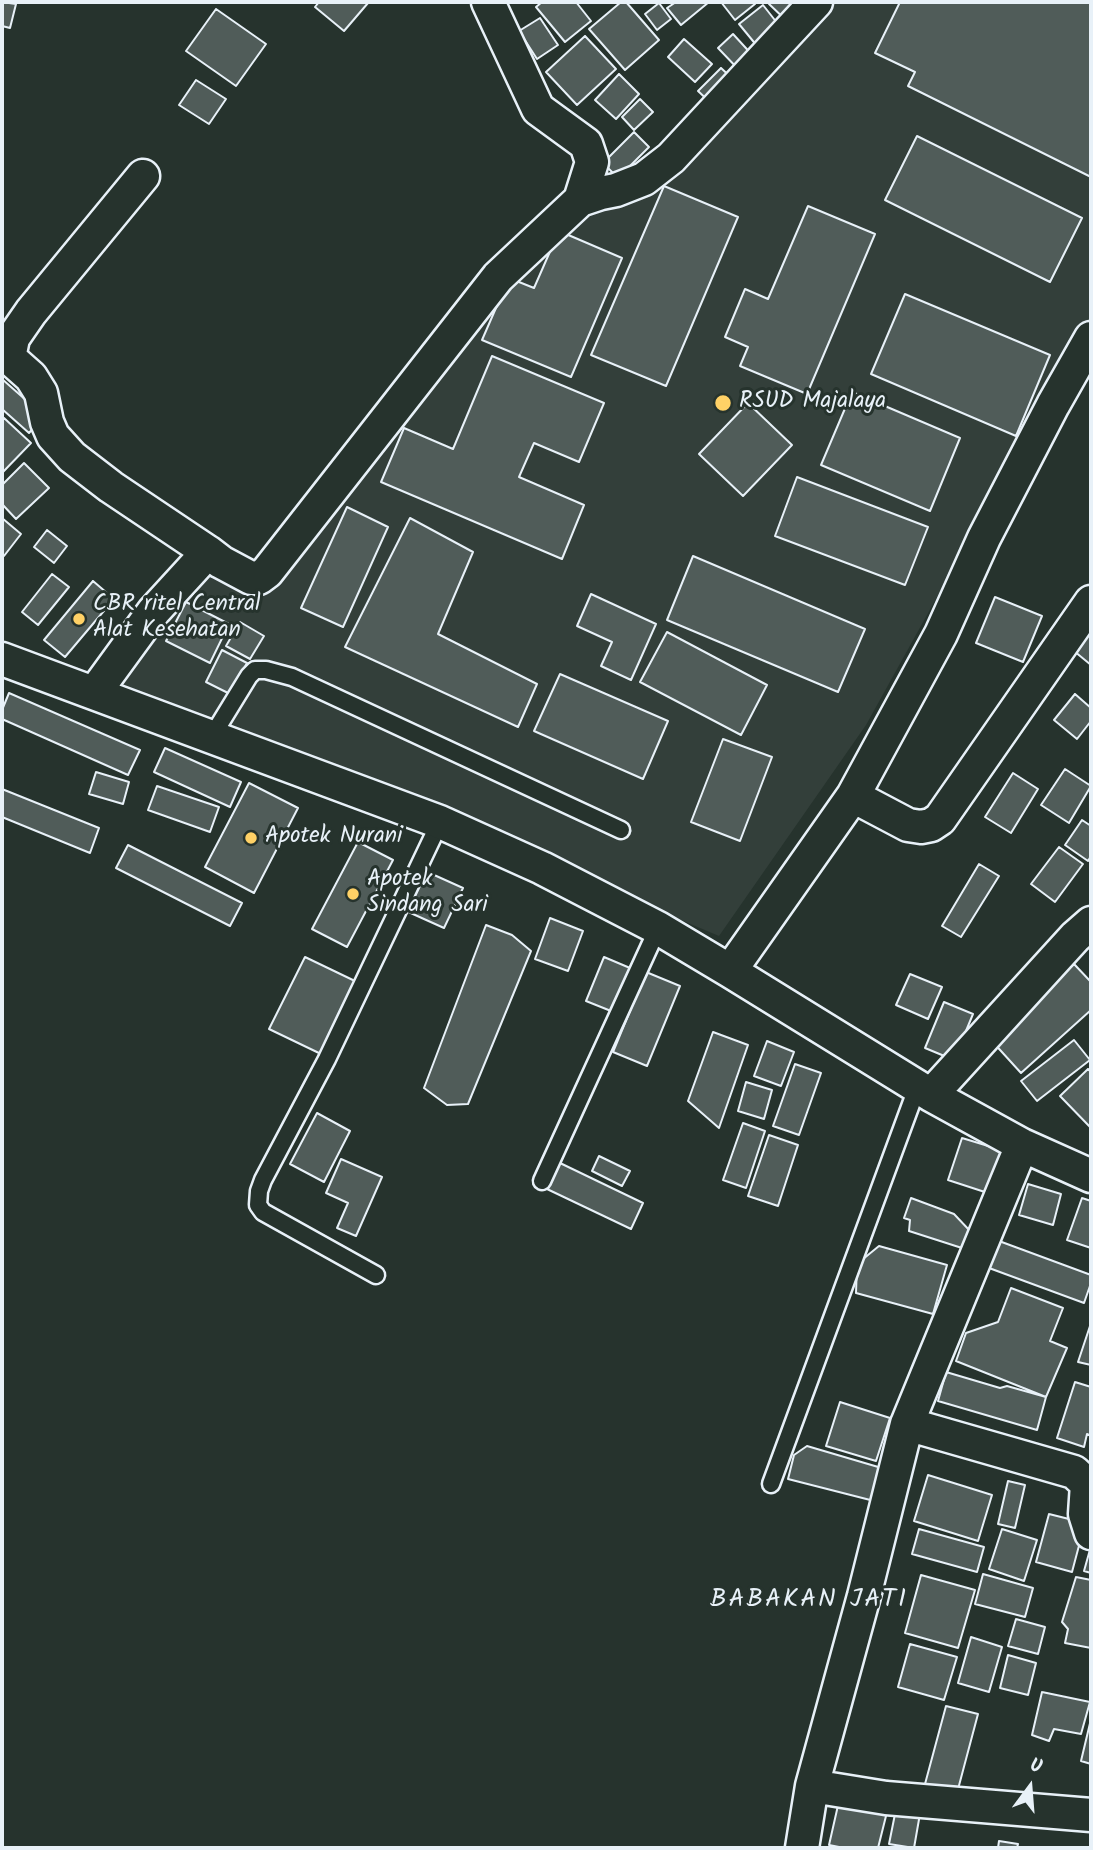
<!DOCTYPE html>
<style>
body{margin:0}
#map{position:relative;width:1093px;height:1850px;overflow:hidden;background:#26332d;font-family:Kalam,sans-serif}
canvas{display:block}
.frame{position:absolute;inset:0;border:4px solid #e8f1f8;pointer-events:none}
.north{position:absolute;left:995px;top:1752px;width:70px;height:70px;-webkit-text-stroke:5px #26332d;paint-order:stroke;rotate:16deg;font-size:19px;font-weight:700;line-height:28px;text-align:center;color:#e8f1f8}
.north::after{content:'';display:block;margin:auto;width:24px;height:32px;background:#e8f1f8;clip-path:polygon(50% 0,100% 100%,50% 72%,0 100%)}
</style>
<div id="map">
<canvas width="1093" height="1850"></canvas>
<div class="frame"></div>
<div class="north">U</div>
</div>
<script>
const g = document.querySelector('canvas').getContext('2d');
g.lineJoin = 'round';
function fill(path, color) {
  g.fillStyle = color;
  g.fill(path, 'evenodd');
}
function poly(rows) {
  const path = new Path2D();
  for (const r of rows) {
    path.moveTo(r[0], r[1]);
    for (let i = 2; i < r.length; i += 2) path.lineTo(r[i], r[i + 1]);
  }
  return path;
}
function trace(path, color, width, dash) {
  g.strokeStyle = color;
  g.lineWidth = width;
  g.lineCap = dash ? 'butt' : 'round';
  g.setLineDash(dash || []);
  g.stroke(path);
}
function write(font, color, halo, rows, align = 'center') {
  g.font = font + ' Kalam,sans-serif';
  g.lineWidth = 6;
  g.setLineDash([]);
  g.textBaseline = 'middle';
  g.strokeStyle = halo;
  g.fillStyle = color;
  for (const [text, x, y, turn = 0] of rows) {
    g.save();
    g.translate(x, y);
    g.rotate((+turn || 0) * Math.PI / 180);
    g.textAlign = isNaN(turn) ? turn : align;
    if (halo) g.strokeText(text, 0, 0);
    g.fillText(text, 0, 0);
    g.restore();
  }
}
fill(poly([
 [831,2,1091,2,1091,319,866,725,719,936,115,681,204,571,248,593,577,207,612,205]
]), '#333f3a');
const building = poly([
 [2,2,16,4,10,28,2,26,2,2],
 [319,2,367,2,368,3,344,31,315,7,319,2],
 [542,2,576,2,591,21,565,42,536,7,542,2],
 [621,2,626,2,659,40,625,70,589,29,621,2],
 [676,2,709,2,681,25,667,8,676,2],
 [721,2,753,2,755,4,735,20,721,2],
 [771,2,810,2,789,23,769,4,771,2],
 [900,2,1091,2,1091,177,908,86,915,72,875,53,900,2],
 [659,3,671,19,657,30,645,14,659,3],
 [763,5,785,33,762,52,739,24,763,5],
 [216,9,266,44,236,86,186,51,216,9],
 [540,18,558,45,537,59,519,31,540,18],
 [733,34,755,58,741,72,718,48,733,34],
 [585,36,616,69,577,105,546,72,585,36],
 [684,39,712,64,695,82,668,57,684,39],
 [721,68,736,82,713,105,698,91,721,68],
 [619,74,639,94,616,119,595,100,619,74],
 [196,80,226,99,209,124,179,105,196,80],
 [640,99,653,112,634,130,622,117,640,99],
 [634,132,649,147,618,178,603,163,634,132],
 [917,136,1082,218,1050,282,885,200,917,136],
 [664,186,738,217,666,386,591,355,664,186],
 [808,206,875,234,807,394,740,366,748,347,725,337,745,289,768,299,808,206],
 [559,231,622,258,571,377,482,340,509,278,534,288,559,231],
 [905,294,1050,355,1016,436,871,374,905,294],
 [492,356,604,403,579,462,534,443,519,477,584,505,562,559,381,482,404,428,453,449,492,356],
 [2,379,44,416,29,433,2,409,2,379],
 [852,392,960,438,930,511,821,465,852,392],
 [748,403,792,445,743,496,699,454,748,403],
 [4,418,31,443,2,473,2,421,4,418],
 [24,463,49,488,16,519,2,504,2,485,24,463],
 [797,477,928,527,905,585,775,536,797,477],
 [347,507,388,527,343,627,301,608,347,507],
 [2,518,21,534,4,556,2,554,2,518],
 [410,518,473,552,438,634,537,684,518,727,345,647,410,518],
 [47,530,67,546,54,563,34,547,47,530],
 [693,556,865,629,838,692,667,620,693,556],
 [52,574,69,587,38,625,22,612,52,574],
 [93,581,114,599,65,657,44,640,93,581],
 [591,594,656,624,631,680,601,666,612,642,577,626,591,594],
 [995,597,1042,616,1023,662,976,643,995,597],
 [186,602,229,624,210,663,166,641,186,602],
 [240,622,264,636,250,659,226,646,240,622],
 [1091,630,1091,665,1074,651,1091,630],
 [667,632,767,685,741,735,640,682,667,632],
 [222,650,247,663,230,694,206,682,222,650],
 [560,674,668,721,643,779,534,731,560,674],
 [9,693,140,750,128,775,2,719,2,710,9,693],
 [1075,694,1091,708,1091,721,1077,739,1054,720,1075,694],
 [723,739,772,757,740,841,691,822,723,739],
 [165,748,241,782,230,807,154,772,165,748],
 [1065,769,1091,786,1069,823,1041,805,1065,769],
 [96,772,129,782,123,804,89,794,96,772],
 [1013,773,1038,789,1011,833,985,817,1013,773],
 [249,783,298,808,254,893,205,867,249,783],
 [157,786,219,807,210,832,148,810,157,786],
 [2,789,99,828,90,853,2,817,2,789],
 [1082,820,1091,826,1091,856,1088,861,1065,845,1082,820],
 [358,842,393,860,347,947,312,929,358,842],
 [128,845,242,903,230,926,116,868,128,845],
 [1059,847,1083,864,1055,902,1031,884,1059,847],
 [979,864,999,876,961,937,942,926,979,864],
 [423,870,463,888,444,928,404,910,423,870],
 [550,918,583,931,568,971,535,959,550,918],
 [486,925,512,935,531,951,468,1104,447,1105,424,1088,486,925],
 [305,957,357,982,321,1054,269,1029,305,957],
 [604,957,630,968,611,1011,586,1001,604,957],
 [1074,964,1091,982,1091,1010,1021,1073,991,1040,1074,964],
 [646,972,680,986,647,1066,613,1052,646,972],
 [910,974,942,987,928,1019,896,1005,910,974],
 [944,1002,973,1014,954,1060,925,1048,944,1002],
 [713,1032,748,1045,719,1128,688,1101,713,1032],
 [1074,1040,1090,1060,1037,1101,1021,1081,1074,1040],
 [767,1041,794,1052,781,1086,754,1076,767,1041],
 [795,1064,821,1073,799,1135,773,1126,795,1064],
 [1088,1069,1091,1072,1091,1128,1060,1096,1088,1069],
 [746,1082,772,1090,764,1119,738,1111,746,1082],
 [317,1113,350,1131,324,1182,290,1164,317,1113],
 [743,1123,765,1131,746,1188,723,1180,743,1123],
 [769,1135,798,1145,778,1206,748,1196,769,1135],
 [962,1138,1008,1152,994,1195,948,1180,962,1138],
 [599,1156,630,1171,622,1186,592,1171,599,1156],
 [341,1159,382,1177,356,1236,337,1228,348,1203,326,1193,341,1159],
 [560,1163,643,1203,631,1229,547,1189,560,1163],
 [1028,1184,1061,1194,1053,1225,1019,1215,1028,1184],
 [911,1198,954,1214,971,1232,965,1249,909,1231,910,1220,904,1218,911,1198],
 [1082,1198,1091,1201,1091,1248,1067,1240,1082,1198],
 [999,1241,1091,1275,1091,1283,1084,1303,989,1268,999,1241],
 [879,1246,947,1265,933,1314,856,1293,857,1264,879,1246],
 [1011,1288,1063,1308,1050,1341,1067,1348,1046,1397,956,1361,966,1333,998,1322,1011,1288],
 [1091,1323,1091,1365,1078,1362,1091,1323],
 [946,1372,1000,1388,1007,1386,1046,1397,1037,1430,938,1401,946,1372],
 [1075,1382,1091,1387,1091,1436,1087,1434,1084,1447,1057,1438,1075,1382],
 [840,1402,890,1418,876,1461,826,1446,840,1402],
 [807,1446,885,1469,882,1503,788,1479,794,1455,807,1446],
 [928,1475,992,1495,978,1541,914,1521,928,1475],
 [1008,1481,1025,1485,1015,1528,998,1524,1008,1481],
 [1049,1514,1085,1523,1072,1572,1036,1562,1049,1514],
 [919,1529,984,1547,977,1572,912,1554,919,1529],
 [1002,1529,1037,1540,1024,1581,989,1569,1002,1529],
 [1091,1546,1091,1573,1084,1571,1091,1546],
 [983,1574,1033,1588,1025,1617,975,1604,983,1574],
 [921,1575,975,1590,958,1648,905,1633,921,1575],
 [1076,1577,1091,1580,1091,1648,1065,1643,1068,1629,1062,1622,1076,1577],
 [1016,1619,1045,1627,1038,1654,1008,1646,1016,1619],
 [971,1637,1002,1647,989,1692,958,1683,971,1637],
 [910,1644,957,1657,944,1700,898,1687,910,1644],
 [1008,1655,1036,1663,1028,1695,1000,1688,1008,1655],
 [1042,1692,1090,1702,1081,1734,1054,1729,1049,1741,1032,1735,1042,1692],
 [946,1706,978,1714,957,1793,925,1784,946,1706],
 [1091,1719,1091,1764,1081,1761,1091,1719],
 [839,1801,887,1812,878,1848,844,1848,829,1845,839,1801],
 [897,1804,921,1808,914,1848,889,1844,897,1804],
 [999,1841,1018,1844,1017,1848,998,1848,999,1841]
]);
fill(building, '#505c59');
trace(building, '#e8f1f8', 2);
const service = poly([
 [211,738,249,676,255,670,266,670,292,677,621,830],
 [542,1181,658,928],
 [376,1275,263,1212,258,1205,259,1191,263,1180,327,1059,440,822],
 [771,1484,917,1088]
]);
const minor = poly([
 [488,2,538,109,586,144,592,162,580,200],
 [143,176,31,312,13,338,10,353,13,361,31,377,41,393,47,422,53,436,72,457,111,487,208,552],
 [2,659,440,822,542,868,658,928,730,971,931,1095,1022,1145,1091,1176],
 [95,692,154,611,208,552,221,562,251,578,259,578,267,572,498,277,580,200,601,193,616,190,644,179,671,158,816,2],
 [853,796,908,825,921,827,931,825,940,819,1091,602],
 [730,971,853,796,941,634,984,538,1053,405,1091,338],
 [931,1095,1075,937,1091,923],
 [1022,1145,907,1424,864,1596,812,1786,886,1798,1091,1815],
 [907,1424,1074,1472,1087,1484,1085,1514,1091,1533],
 [802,1848,812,1786]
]);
trace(service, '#e8f1f8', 21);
trace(minor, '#e8f1f8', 37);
trace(service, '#26332d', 16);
trace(minor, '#26332d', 32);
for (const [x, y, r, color] of [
 [723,403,9,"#ffd166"],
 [79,619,7,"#ffd166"],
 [251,838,7,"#ffd166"],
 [353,894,7,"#ffd166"]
]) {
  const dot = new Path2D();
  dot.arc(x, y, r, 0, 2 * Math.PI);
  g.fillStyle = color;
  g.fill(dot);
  trace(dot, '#26332d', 2.5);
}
write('23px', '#e8f1f8', '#26332d', [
 ["RSUD Majalaya",739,403],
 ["CBR ritel Central",93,606],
 ["Alat Kesehatan",93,632],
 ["Apotek Nurani",265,838],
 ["Apotek",367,881],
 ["Sindang Sari",367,907]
], 'left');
g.letterSpacing = '2px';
write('26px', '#e8f1f8', '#26332d', [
 ["BABAKAN JATI",809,1602]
]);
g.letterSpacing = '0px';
</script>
